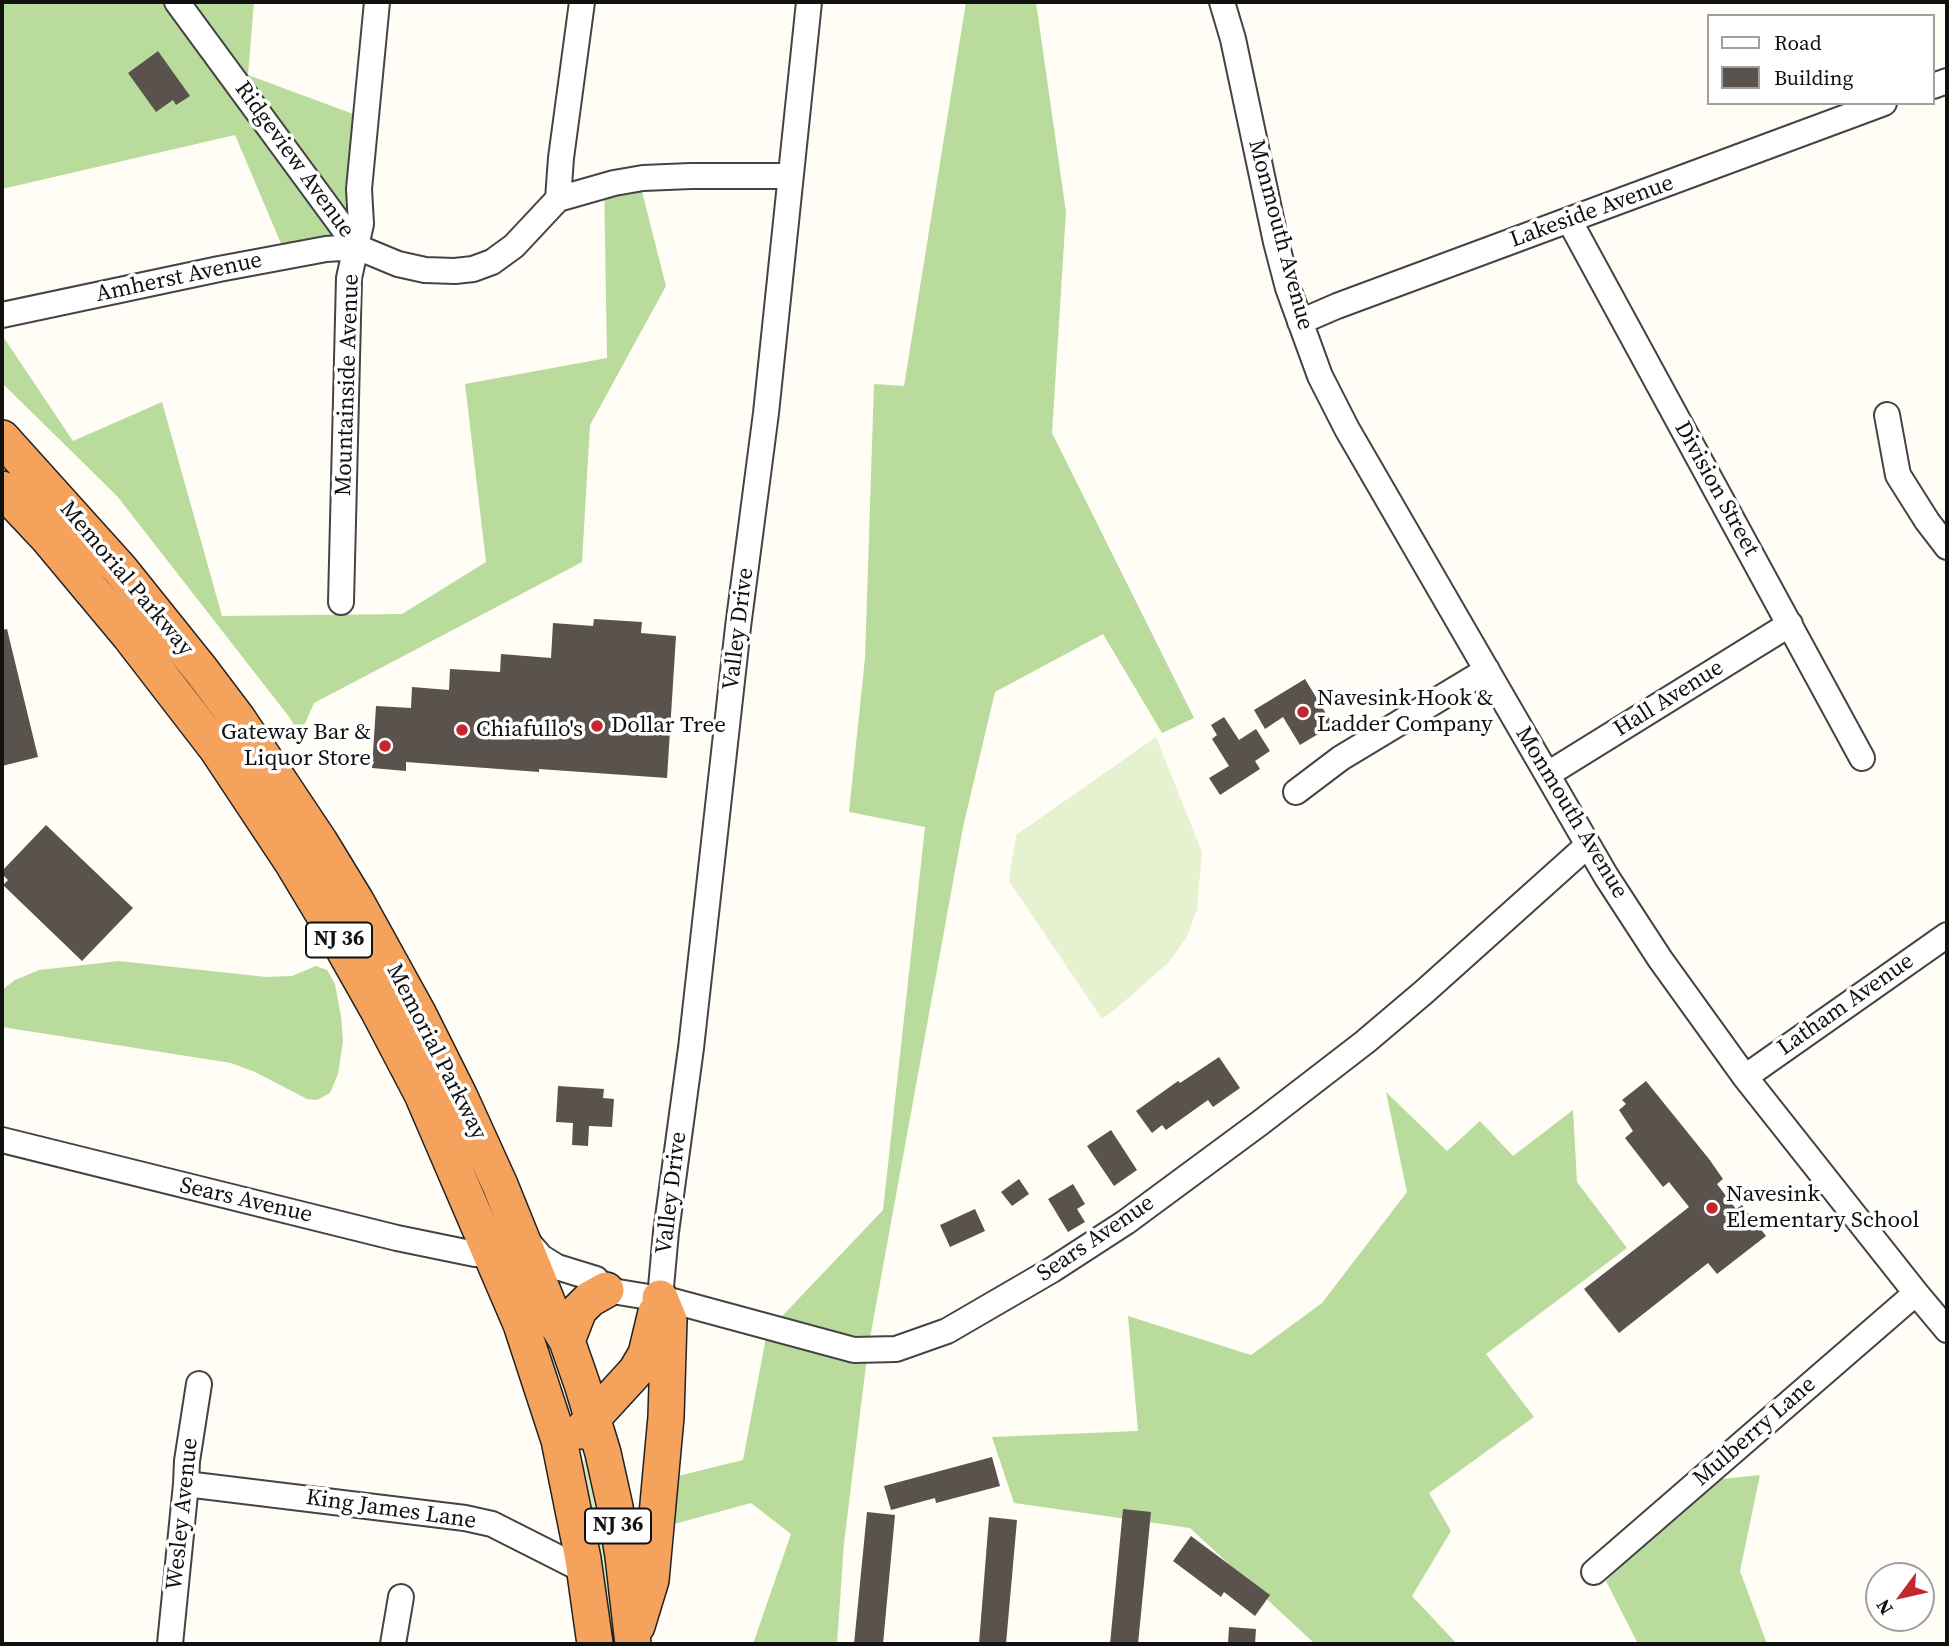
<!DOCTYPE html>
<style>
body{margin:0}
#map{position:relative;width:1949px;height:1646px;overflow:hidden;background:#fffdf5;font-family:"Source Serif 4",serif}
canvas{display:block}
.frame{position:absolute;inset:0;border:4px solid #111;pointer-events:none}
.legend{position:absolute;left:1707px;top:14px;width:228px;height:91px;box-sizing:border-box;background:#fff;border:2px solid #a0a0a0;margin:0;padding:9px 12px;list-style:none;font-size:21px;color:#111}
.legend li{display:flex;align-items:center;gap:14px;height:35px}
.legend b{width:35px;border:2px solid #a0a0a0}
.north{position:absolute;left:1865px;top:1562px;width:70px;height:70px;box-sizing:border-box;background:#fff;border:2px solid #a0a0a0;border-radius:50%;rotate:237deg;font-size:19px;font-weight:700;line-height:28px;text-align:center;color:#111}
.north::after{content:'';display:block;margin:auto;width:24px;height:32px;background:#c4262e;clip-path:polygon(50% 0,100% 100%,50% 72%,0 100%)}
</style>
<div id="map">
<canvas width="1949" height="1646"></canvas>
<div class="frame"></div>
<ul class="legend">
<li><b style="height:9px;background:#fff"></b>Road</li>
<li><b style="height:19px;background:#5a524d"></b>Building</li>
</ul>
<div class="north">N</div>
</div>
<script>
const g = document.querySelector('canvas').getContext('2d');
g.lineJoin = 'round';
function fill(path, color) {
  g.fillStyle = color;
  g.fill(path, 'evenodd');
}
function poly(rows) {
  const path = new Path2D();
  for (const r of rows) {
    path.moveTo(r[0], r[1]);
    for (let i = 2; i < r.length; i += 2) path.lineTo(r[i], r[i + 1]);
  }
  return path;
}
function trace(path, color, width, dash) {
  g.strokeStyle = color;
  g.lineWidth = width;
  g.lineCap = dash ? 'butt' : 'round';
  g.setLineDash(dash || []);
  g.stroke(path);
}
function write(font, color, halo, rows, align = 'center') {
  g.font = font + ' "Source Serif 4",serif';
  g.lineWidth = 7;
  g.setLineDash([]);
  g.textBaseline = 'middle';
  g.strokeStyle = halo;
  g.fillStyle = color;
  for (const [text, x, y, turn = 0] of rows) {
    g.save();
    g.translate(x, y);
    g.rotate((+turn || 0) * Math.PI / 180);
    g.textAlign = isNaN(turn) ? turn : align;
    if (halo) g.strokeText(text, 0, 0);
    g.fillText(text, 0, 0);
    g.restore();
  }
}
fill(poly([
 [585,1455,609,1580,614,1644,606,1644,582,1471]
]), '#d5ebbd');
fill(poly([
 [2,2,254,2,248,75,364,118,355,245,285,253,235,135,2,189],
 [966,2,1036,2,1066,212,1052,433,1194,718,1162,733,1103,634,995,692,963,827,868,1349,844,1543,837,1644,753,1644,791,1534,751,1503,667,1526,670,1478,743,1460,767,1332,883,1210,925,827,849,812,865,658,874,384,904,386],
 [637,172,666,286,590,425,582,562,314,703,300,735,290,718,117,496,2,383,2,335,73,441,162,402,222,616,402,614,486,562,465,384,607,358,604,179],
 [119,961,266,977,292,976,316,966,327,970,335,984,341,1016,343,1041,338,1074,330,1093,317,1100,307,1099,255,1072,231,1063,2,1027,2,990,15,980,39,970],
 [1386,1092,1447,1151,1480,1121,1513,1156,1573,1110,1577,1182,1627,1248,1486,1354,1534,1417,1429,1493,1451,1531,1412,1596,1457,1644,1315,1644,1190,1528,1014,1503,992,1437,1138,1431,1128,1316,1251,1355,1322,1303,1407,1192],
 [1760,1475,1740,1571,1767,1644,1638,1644,1606,1581,1712,1480]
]), '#b9dc9c');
fill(poly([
 [1156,737,1202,852,1197,909,1187,937,1168,963,1118,1007,1102,1019,1009,881,1016,835]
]), '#e6f2cf');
fill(poly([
 [158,51,190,96,176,105,173,100,156,112,128,73],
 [594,619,642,622,641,633,676,636,667,778,539,769,539,772,406,762,406,771,372,768,376,706,411,708,412,687,449,690,450,669,500,672,501,654,551,658,553,623,593,626],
 [7,629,38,757,2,766,2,630],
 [1305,679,1333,725,1300,745,1283,717,1265,729,1254,710],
 [1224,717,1239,740,1256,729,1270,751,1255,761,1260,769,1220,795,1209,778,1229,766,1212,739,1217,735,1211,725],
 [46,825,133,908,82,961,3,885,8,880,2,874,2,871],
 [1219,1057,1240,1088,1213,1107,1208,1100,1166,1130,1162,1125,1152,1133,1136,1111,1178,1081,1180,1083],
 [1646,1081,1709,1159,1723,1179,1717,1184,1736,1209,1742,1205,1766,1236,1717,1274,1708,1263,1619,1333,1584,1289,1689,1207,1669,1182,1663,1187,1625,1138,1633,1131,1619,1110,1626,1104,1622,1100],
 [558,1086,604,1089,603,1098,614,1099,612,1127,589,1126,588,1146,572,1145,573,1123,556,1122],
 [1111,1130,1137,1170,1114,1186,1087,1146],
 [1019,1179,1029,1194,1012,1206,1001,1192],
 [1073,1184,1085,1204,1077,1209,1085,1222,1068,1232,1048,1199],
 [975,1209,985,1231,950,1247,940,1225],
 [992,1457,1000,1486,936,1503,935,1498,891,1510,884,1486],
 [1123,1509,1151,1512,1138,1644,1110,1644],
 [867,1512,895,1515,883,1644,854,1644],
 [989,1517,1017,1520,1006,1644,979,1644],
 [1191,1536,1270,1595,1255,1616,1224,1592,1221,1597,1173,1561],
 [1229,1627,1256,1629,1255,1644,1228,1644]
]), '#5a524d');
const minor = poly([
 [177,2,357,247,398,264,425,270,455,271,473,269,492,262,514,246,558,199,614,183,643,178,691,176,790,176],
 [1222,2,1233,39,1276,242,1288,288,1320,376,1347,429,1606,876,1660,959,1745,1077,1916,1293,1947,1330],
 [1933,86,1947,81],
 [558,199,561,158,582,2],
 [1569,220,1862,758],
 [2,315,219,269,326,249,357,247],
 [1300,322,1337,306,1884,103],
 [1887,415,1898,475,1927,521,1947,547],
 [341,602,349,278,361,224,359,189,377,2],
 [1548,774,1790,624],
 [1296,792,1341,758,1487,670],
 [1745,1077,1947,935],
 [2,1140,397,1238,475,1254,490,1248],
 [527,1241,541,1257,557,1267,596,1279,606,1290,673,1301,854,1350,896,1349,947,1331,1052,1270,1126,1222,1260,1123,1365,1042,1424,992,1588,845],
 [660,1298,666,1232,691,1048,738,627,766,413,809,2],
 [186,1484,465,1518,492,1524,585,1571],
 [1594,1572,1916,1293],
 [170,1644,186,1484,187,1461,199,1384],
 [393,1644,401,1597]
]);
const highway = poly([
 [2,438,120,569,201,670,238,719,320,842,356,901,419,1015,460,1097,500,1185,555,1321,567,1341,582,1384,603,1453,615,1507,623,1556,633,1644],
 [2,489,48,538,129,635,217,749,292,862,331,927,379,1012,422,1094,521,1324,559,1440,583,1559,595,1644],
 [567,1341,579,1310,590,1299,606,1290],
 [581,1431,636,1371,646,1354,656,1312],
 [637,1626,651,1580,666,1417,669,1320,660,1298]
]);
trace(minor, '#444', 28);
trace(highway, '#222', 38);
trace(minor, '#fff', 24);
trace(highway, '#f5a25d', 35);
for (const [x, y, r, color] of [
 [1303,712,7,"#c4262e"],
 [597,726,7,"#c4262e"],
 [462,730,7,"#c4262e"],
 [385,746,7,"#c4262e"],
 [1712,1208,7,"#c4262e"]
]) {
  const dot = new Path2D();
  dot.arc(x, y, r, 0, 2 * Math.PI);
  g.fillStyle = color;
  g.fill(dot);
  trace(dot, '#fff', 2.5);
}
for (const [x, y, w] of [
 [339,940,66],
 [618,1526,66]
]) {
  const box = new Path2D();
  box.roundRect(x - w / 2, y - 17.5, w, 35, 5);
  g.fillStyle = '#fff';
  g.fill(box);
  trace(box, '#111', 2);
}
write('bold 21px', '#111', null, [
 ["NJ 36",339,940],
 ["NJ 36",618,1526]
]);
write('23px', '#111', '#fff', [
 ["Ridgeview Avenue",294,160,54],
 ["Lakeside Avenue",1592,212,-20],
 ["Monmouth Avenue",1280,235,75],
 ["Amherst Avenue",179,278,-12],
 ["Mountainside Avenue",348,385,-88],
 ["Division Street",1716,489,61],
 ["Memorial Parkway",126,579,50],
 ["Valley Drive",739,629,-83],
 ["Hall Avenue",1669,699,-32],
 ["Monmouth Avenue",1571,813,59],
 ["Latham Avenue",1846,1005,-35],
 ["Memorial Parkway",436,1052,63],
 ["Valley Drive",672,1193,-83],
 ["Sears Avenue",246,1201,13],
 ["Sears Avenue",1096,1239,-34],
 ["Mulberry Lane",1755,1432,-41],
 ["King James Lane",391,1510,8],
 ["Wesley Avenue",183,1514,-84]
]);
write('23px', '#111', '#fff', [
 ["Navesink Hook &",1317,699],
 ["Ladder Company",1317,725],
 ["Dollar Tree",611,726],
 ["Chiafullo's",476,730],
 ["Gateway Bar &",371,733,"right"],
 ["Liquor Store",371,759,"right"],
 ["Navesink",1726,1195],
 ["Elementary School",1726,1221]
], 'left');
</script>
